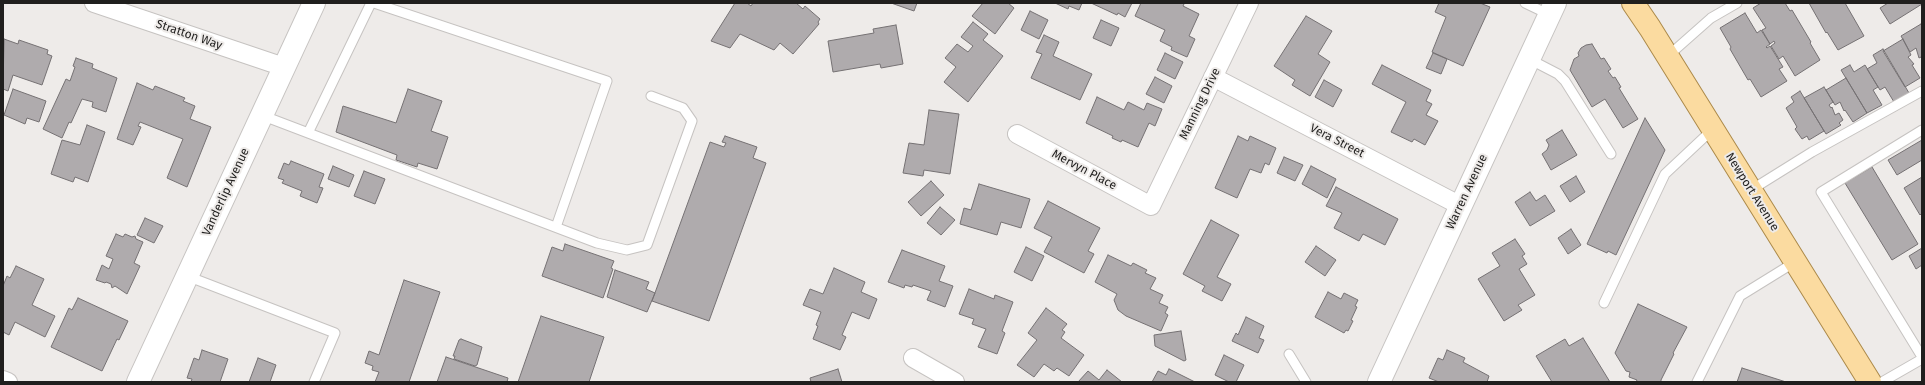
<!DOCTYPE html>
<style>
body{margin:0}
#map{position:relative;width:1925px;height:385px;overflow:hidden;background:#eeebe9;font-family:"Fira Sans",sans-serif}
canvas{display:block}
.frame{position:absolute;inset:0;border:4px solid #201f1e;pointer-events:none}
</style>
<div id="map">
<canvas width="1925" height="385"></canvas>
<div class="frame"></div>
</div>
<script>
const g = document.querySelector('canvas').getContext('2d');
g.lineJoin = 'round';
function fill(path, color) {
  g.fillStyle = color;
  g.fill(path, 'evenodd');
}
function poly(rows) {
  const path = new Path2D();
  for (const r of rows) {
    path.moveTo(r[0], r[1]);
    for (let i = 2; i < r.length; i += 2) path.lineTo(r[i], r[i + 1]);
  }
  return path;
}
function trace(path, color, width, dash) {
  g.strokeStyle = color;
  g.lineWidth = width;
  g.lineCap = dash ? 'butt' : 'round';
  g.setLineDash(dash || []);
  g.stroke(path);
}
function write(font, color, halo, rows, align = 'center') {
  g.font = font + ' "Fira Sans",sans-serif';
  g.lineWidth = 4;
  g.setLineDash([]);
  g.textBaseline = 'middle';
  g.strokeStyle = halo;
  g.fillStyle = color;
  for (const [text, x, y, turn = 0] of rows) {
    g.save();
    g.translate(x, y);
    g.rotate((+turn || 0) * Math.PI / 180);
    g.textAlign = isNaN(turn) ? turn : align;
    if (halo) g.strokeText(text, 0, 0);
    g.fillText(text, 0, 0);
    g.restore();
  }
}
const building = poly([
 [735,3,747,3,751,6,753,3,796,3,803,9,805,6,820,19,818,22,819,24,793,54,780,43,774,50,740,34,730,48,711,41,735,3],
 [891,3,917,3,914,11,891,3],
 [983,3,1008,3,1014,8,995,34,972,16,983,3],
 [1055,3,1082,3,1079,10,1069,6,1068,9,1055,3],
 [1091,3,1132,3,1125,17,1118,13,1117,15,1091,3],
 [1141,3,1181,3,1184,4,1183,6,1199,14,1189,36,1195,39,1187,57,1171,50,1172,47,1160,41,1165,30,1135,16,1141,3],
 [1439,3,1480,3,1490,7,1463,66,1432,52,1446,17,1435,12,1439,3],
 [1761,3,1785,3,1790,11,1792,10,1811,42,1810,43,1820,60,1795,76,1783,56,1779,59,1771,46,1775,43,1774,41,1770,44,1762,30,1766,28,1753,8,1761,3],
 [1809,3,1845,3,1864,36,1838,50,1827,32,1826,33,1809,3],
 [1888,3,1922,3,1922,4,1890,24,1880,8,1888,3],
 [1030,11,1048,20,1039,39,1021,30,1030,11],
 [1745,13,1757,33,1761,30,1770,44,1766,47,1767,48,1770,46,1783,67,1779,69,1787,81,1761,97,1750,79,1748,80,1730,49,1731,47,1720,28,1745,13],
 [1306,16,1332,31,1318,54,1330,62,1310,96,1292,85,1295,80,1274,66,1306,16],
 [1101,20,1119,28,1111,46,1093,38,1101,20],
 [973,22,988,34,983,40,1003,56,968,102,944,82,956,67,945,58,957,44,968,52,973,46,961,37,973,22],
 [1921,24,1922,26,1922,59,1921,57,1919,58,1916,48,1910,52,1901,36,1921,24],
 [896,25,903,64,881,68,880,64,833,72,828,41,874,33,873,29,896,25],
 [1044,35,1059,42,1053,56,1092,74,1080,100,1031,78,1042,54,1036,52,1044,35],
 [4,39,18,44,19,40,48,50,47,54,52,56,42,85,13,75,8,91,3,89,4,39],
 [1903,39,1911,55,1908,57,1914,64,1912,65,1920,78,1905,87,1883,51,1903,39],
 [1592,44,1601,59,1604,58,1611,69,1608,71,1613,78,1615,77,1621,87,1619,88,1638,119,1623,128,1605,99,1592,107,1570,70,1574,59,1579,56,1578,53,1581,48,1586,45,1592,44],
 [1883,49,1909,93,1894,102,1885,87,1880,90,1867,69,1877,63,1873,55,1883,49],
 [1165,53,1183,62,1175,79,1157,70,1165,53],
 [1433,53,1447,59,1441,74,1426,68,1433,53],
 [76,58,93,64,92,68,117,78,106,112,92,107,93,102,82,99,71,123,69,122,62,138,43,129,66,79,70,81,75,67,73,66,76,58],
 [1382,65,1431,90,1426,101,1432,104,1426,115,1438,121,1425,145,1414,139,1412,142,1391,132,1406,102,1372,84,1382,65],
 [1850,65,1854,72,1865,65,1878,87,1873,90,1882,105,1867,113,1841,70,1850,65],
 [1155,77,1172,86,1164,103,1146,94,1155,77],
 [1846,78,1867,113,1853,122,1845,110,1844,111,1840,102,1835,105,1826,90,1846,78],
 [1324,80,1342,90,1333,107,1315,97,1324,80],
 [137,83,153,90,155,86,185,98,183,101,195,106,190,119,211,127,187,187,167,178,183,139,140,122,138,126,141,127,133,145,117,139,137,83],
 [1824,87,1833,102,1829,105,1831,108,1832,107,1835,115,1839,113,1843,120,1839,123,1841,125,1826,134,1804,98,1824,87],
 [13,89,46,101,39,122,27,118,25,124,4,115,13,89],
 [408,89,442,101,431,131,448,137,437,169,418,163,417,167,396,160,397,155,336,132,343,106,396,123,408,89],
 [1800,91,1824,131,1809,140,1807,136,1802,139,1795,129,1797,127,1786,108,1794,102,1791,97,1800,91],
 [1097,97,1124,110,1128,102,1144,110,1147,103,1162,109,1155,126,1149,123,1138,147,1122,140,1121,142,1112,138,1113,136,1086,123,1097,97],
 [929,110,959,114,950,174,924,170,923,176,903,173,909,143,924,145,929,110],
 [1645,118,1665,150,1616,255,1608,251,1607,253,1587,244,1645,118],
 [87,125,105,132,88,182,75,177,73,182,51,174,62,140,80,145,87,125],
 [1562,130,1577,155,1551,170,1542,154,1547,150,1549,145,1546,140,1562,130],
 [725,136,757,147,753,158,766,163,709,321,652,301,710,142,724,147,726,143,722,142,725,136],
 [1238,136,1248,141,1250,136,1276,148,1269,165,1265,163,1261,173,1250,169,1237,198,1215,188,1238,136],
 [1922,140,1922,160,1897,175,1888,160,1922,140],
 [1284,157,1303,165,1295,181,1277,173,1284,157],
 [291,161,324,174,319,187,323,188,317,203,300,196,302,191,282,183,284,180,278,178,284,163,289,165,291,161],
 [333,166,354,175,349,187,328,179,333,166],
 [1311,166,1336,179,1327,198,1302,184,1311,166],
 [1872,167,1918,244,1892,260,1845,183,1872,167],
 [364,171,385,179,375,204,354,196,364,171],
 [1576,176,1585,192,1570,202,1560,186,1576,176],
 [1922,177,1922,213,1920,215,1904,188,1922,177],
 [931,181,944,195,921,216,908,202,931,181],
 [979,184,1030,199,1021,228,1001,222,997,235,960,224,964,208,971,210,979,184],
 [1336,187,1398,219,1385,245,1363,234,1359,241,1334,228,1342,213,1326,206,1336,187],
 [1530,192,1536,201,1545,195,1555,211,1530,226,1515,202,1530,192],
 [1048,201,1100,228,1088,251,1094,254,1084,273,1044,252,1052,237,1034,228,1048,201],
 [940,207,955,220,941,235,927,223,940,207],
 [145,218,163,226,154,243,137,235,145,218],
 [1211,220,1239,235,1217,277,1231,284,1222,301,1202,291,1205,286,1183,274,1211,220],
 [1571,229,1581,245,1568,254,1558,238,1571,229],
 [116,234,123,237,125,234,132,237,135,236,136,239,143,242,134,263,140,266,127,294,115,286,112,288,111,284,106,282,105,283,96,280,102,265,109,269,113,259,106,256,116,234],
 [1515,239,1525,254,1522,256,1527,264,1519,269,1535,295,1518,305,1522,310,1504,321,1478,279,1500,266,1492,253,1515,239],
 [565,244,614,261,611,268,613,269,603,298,542,276,552,247,563,251,565,244],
 [1316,246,1336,260,1325,276,1305,262,1316,246],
 [1026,247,1044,256,1032,281,1014,272,1026,247],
 [1922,248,1922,265,1916,269,1909,256,1922,248],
 [902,250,945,266,939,281,953,286,945,307,927,300,931,291,913,285,912,287,905,285,904,288,888,282,902,250],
 [1108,255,1131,266,1133,263,1147,270,1145,273,1156,278,1150,289,1163,295,1159,303,1168,307,1165,313,1168,315,1161,331,1126,316,1118,310,1114,300,1117,294,1095,282,1108,255],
 [16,266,44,279,32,305,55,316,45,337,15,322,9,335,3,332,3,286,7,276,10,278,16,266],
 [834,268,865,282,861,292,877,299,869,319,852,312,842,335,846,337,840,350,813,339,818,326,816,325,821,312,803,305,810,289,823,294,834,268],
 [615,270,649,282,646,289,655,293,647,312,607,297,615,270],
 [404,280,440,292,409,382,375,382,379,372,372,370,373,366,365,363,369,351,379,355,404,280],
 [969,289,994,299,995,295,1013,302,1002,331,1005,333,997,354,978,347,986,329,972,324,974,319,959,314,969,289],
 [1328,292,1341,299,1344,293,1358,300,1355,306,1357,307,1351,320,1353,321,1348,331,1346,330,1344,333,1315,317,1328,292],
 [78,298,128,321,119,340,117,339,102,371,51,347,69,308,72,310,78,298],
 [1638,304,1687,327,1673,353,1674,354,1661,380,1661,382,1636,382,1637,380,1629,377,1630,372,1626,371,1615,353,1638,304],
 [1046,308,1067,324,1062,330,1065,332,1061,338,1084,355,1069,376,1057,368,1054,371,1044,364,1034,377,1017,365,1037,340,1028,333,1046,308],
 [541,316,604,337,589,382,518,382,541,316],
 [1246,317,1264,326,1259,338,1264,340,1258,353,1232,341,1236,333,1238,335,1246,317],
 [1181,331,1186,360,1184,361,1155,346,1154,335,1181,331],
 [1583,338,1610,382,1552,382,1536,356,1565,339,1569,346,1583,338],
 [461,339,482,347,477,365,475,366,454,359,455,356,453,356,459,340,461,339],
 [202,350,228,359,220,382,191,382,192,379,187,378,194,358,199,360,202,350],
 [1447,350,1465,358,1463,362,1489,376,1487,382,1439,382,1429,378,1438,358,1443,360,1447,350],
 [1224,355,1244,365,1236,382,1229,382,1215,375,1224,355],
 [446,357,508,378,507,382,437,382,446,357],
 [258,358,276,365,270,382,249,382,258,358],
 [1742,368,1783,381,1786,382,1737,382,1742,368],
 [838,369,842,382,811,382,810,378,838,369],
 [1169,369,1195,382,1152,382,1158,371,1166,375,1169,369],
 [1107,370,1122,382,1078,382,1088,371,1099,380,1107,370]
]);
fill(building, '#afabad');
trace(building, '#757173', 1);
const service = poly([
 [374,3,607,81,556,227],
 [1525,3,1550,15],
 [1668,56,1711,18,1737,3],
 [1529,59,1558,74,1565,81,1611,154],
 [261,115,597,243,627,250,647,245,692,121,683,108,651,96],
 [1922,130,1821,192,1922,357],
 [308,133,371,3],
 [1751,190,1812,152,1922,91],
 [187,276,335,333,314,382],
 [1604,303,1665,174,1713,129],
 [1289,354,1306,382],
 [1697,382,1740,296,1795,262],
 [1882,382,1922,359]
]);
const minor = poly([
 [94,3,284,67],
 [1213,77,1461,206],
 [1017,134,1151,206,1249,3],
 [913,358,955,382],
 [3,380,8,382]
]);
const tertiary = poly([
 [138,382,314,3],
 [1379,382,1555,3]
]);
const primary = poly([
 [1633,3,1650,28,1870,382]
]);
trace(service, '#c6c3c1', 11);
trace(minor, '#c6c3c1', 20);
trace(tertiary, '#c6c3c1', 24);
trace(primary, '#ac8a4a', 24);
trace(service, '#fff', 9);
trace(minor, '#fff', 18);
trace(tertiary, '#fff', 22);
trace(primary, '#fbdba0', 22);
write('12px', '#201f1e', '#eeebe9', [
 ["Stratton Way",189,35,19],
 ["Manning Drive",1200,104,-64],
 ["Vera Street",1337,141,27],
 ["Mervyn Place",1084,170,28],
 ["Vanderlip Avenue",226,192,-65],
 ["Warren Avenue",1467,192,-65],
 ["Newport Avenue",1752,192,58]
]);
</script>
